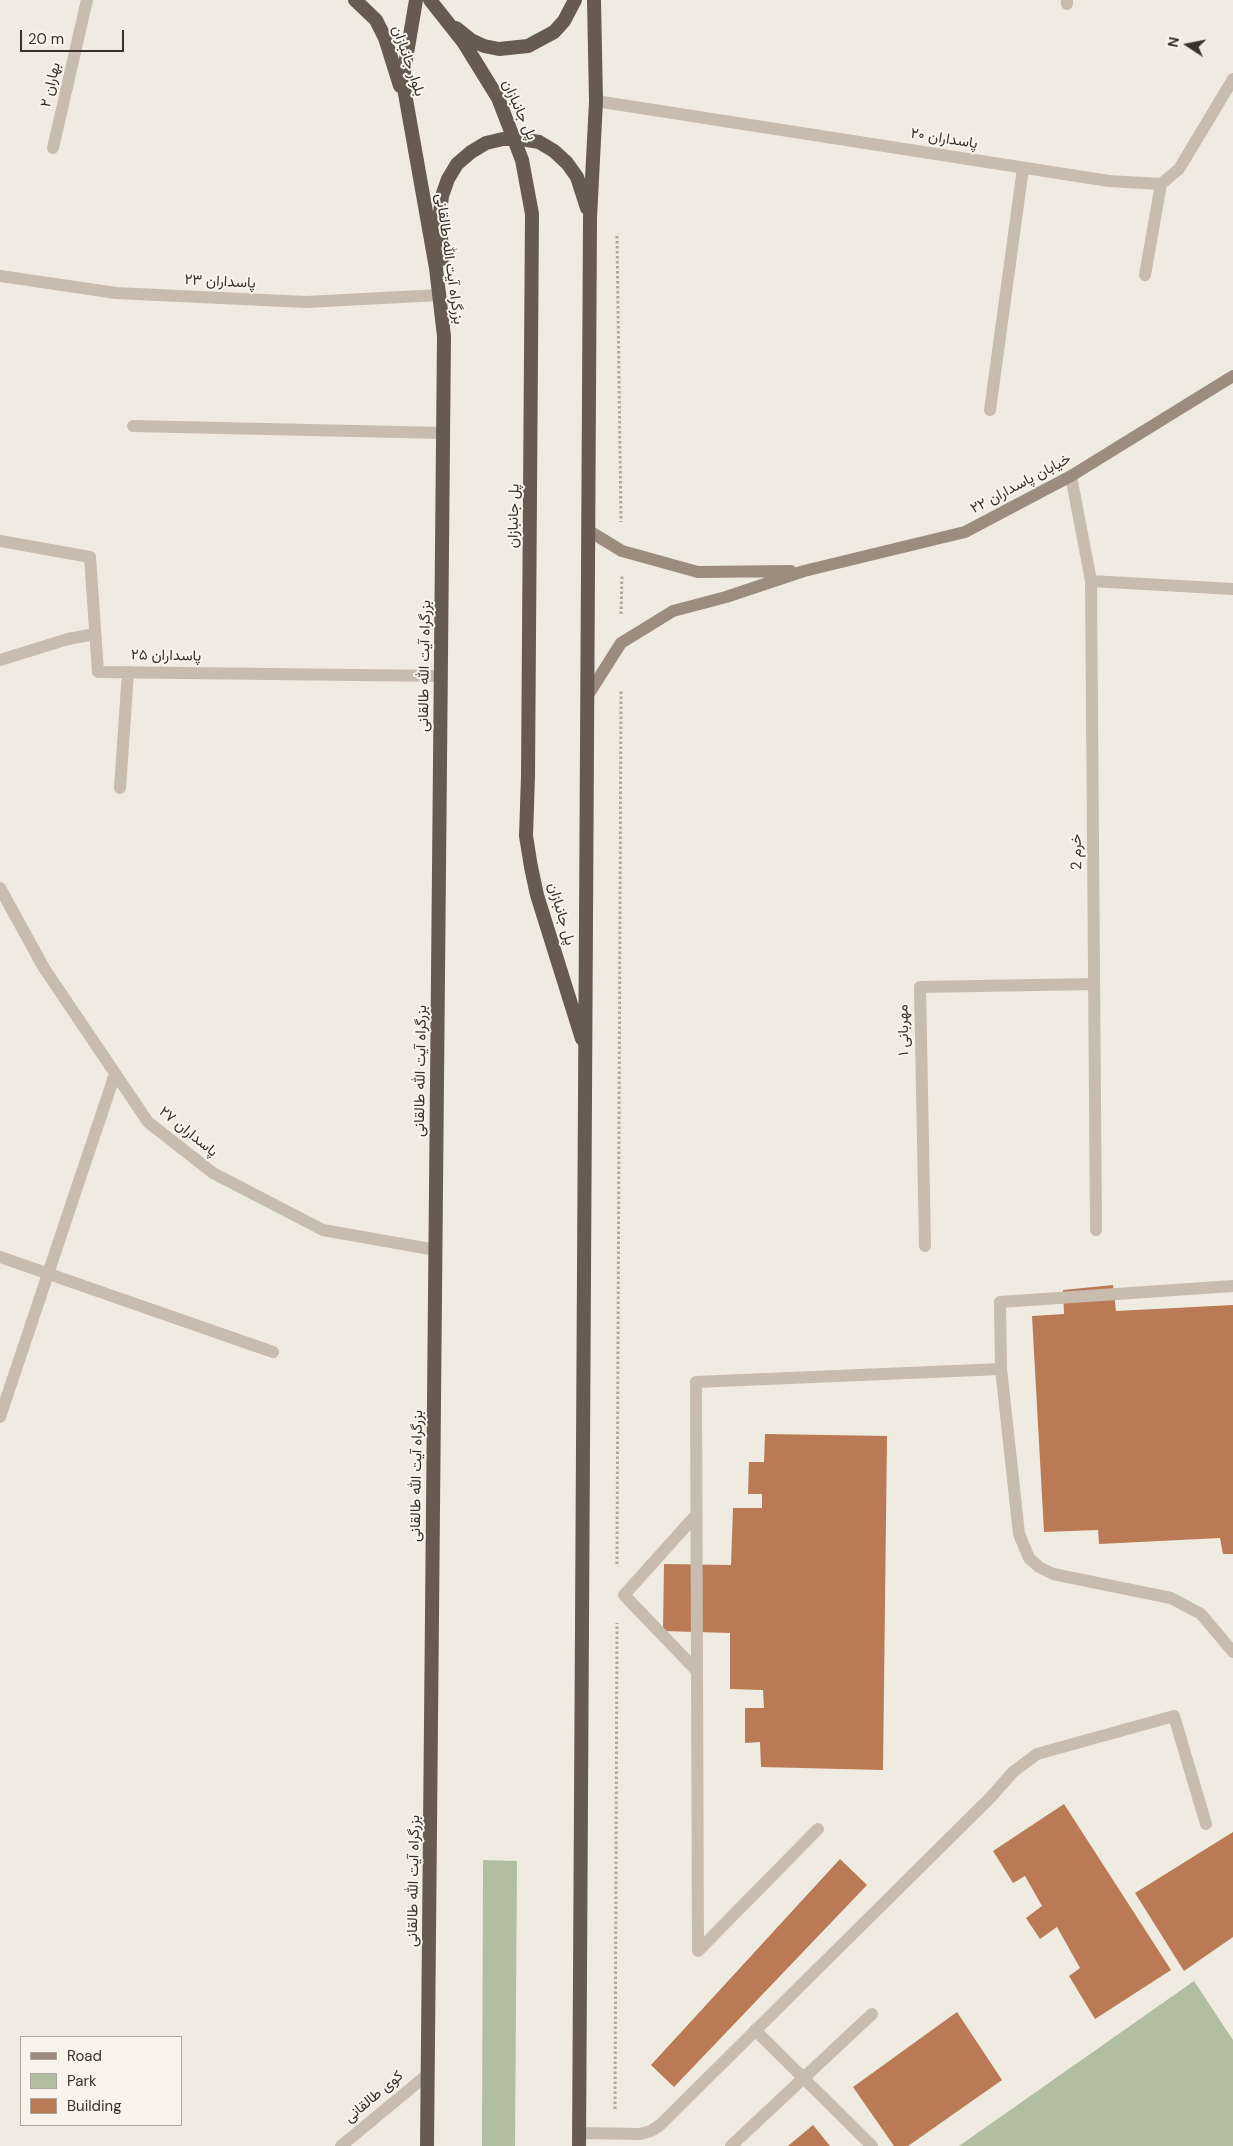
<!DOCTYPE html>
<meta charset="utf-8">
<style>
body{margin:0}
#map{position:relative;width:1233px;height:2146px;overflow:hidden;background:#f0ebe0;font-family:"DM Sans",sans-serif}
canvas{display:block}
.legend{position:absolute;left:20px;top:2036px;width:162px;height:90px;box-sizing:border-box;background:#f8f4ec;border:1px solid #aba69f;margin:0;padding:6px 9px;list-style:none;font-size:15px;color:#37302b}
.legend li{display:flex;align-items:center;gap:10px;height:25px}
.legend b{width:25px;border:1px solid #aba69f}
.north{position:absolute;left:1163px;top:20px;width:50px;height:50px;-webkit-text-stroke:4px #f8f4ec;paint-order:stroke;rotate:281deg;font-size:14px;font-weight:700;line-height:20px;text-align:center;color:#37302b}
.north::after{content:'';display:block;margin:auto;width:18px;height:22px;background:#37302b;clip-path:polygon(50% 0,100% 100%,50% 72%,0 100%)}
.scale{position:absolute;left:20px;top:30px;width:104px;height:22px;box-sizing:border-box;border:2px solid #37302b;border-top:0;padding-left:6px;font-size:15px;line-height:18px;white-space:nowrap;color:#37302b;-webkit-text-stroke:4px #f8f4ec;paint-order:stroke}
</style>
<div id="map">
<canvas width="1233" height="2146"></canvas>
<ul class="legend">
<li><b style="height:6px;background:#9b8c7e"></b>Road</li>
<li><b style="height:14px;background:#b1bea1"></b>Park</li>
<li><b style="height:14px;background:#b97a55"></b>Building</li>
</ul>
<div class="north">N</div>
<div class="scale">20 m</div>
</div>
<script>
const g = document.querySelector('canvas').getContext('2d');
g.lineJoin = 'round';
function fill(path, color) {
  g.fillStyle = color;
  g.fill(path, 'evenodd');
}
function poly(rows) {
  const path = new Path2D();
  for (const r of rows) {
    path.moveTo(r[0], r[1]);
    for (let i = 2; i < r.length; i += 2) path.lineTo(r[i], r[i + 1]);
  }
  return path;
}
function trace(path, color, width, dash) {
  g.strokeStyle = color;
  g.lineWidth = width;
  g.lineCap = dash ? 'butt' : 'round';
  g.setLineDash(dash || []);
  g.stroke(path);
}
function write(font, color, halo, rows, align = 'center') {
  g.font = font + ' "DM Sans",Vazirmatn,sans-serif';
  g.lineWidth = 4;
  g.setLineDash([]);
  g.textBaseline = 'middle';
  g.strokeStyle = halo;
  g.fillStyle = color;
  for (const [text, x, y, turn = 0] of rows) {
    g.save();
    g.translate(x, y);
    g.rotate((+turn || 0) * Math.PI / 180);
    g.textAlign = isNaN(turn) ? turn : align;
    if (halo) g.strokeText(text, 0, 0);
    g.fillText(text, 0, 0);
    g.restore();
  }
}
fill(poly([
 [483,1860,517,1861,515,2146,482,2146],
 [1194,1981,1233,2040,1233,2146,959,2146]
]), '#b1bea1');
fill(poly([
 [1113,1285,1116,1311,1233,1305,1233,1554,1223,1554,1220,1538,1099,1544,1098,1530,1044,1532,1032,1316,1064,1314,1063,1290],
 [765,1434,887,1436,883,1770,761,1767,760,1742,745,1743,745,1708,764,1708,763,1690,730,1689,730,1633,663,1631,664,1564,731,1565,733,1508,762,1508,762,1494,748,1494,749,1462,764,1462],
 [1064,1804,1171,1970,1095,2019,1069,1976,1080,1968,1057,1927,1040,1939,1026,1918,1042,1906,1025,1876,1013,1883,993,1851],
 [1233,1832,1233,1937,1184,1971,1135,1893],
 [840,1859,867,1885,674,2087,651,2065],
 [957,2012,1002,2080,908,2146,894,2146,853,2087],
 [813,2125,830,2146,788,2146]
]), '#b97a55');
trace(poly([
 [617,236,621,522],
 [621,614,622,576],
 [617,1564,621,691],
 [615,2109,617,1623]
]), '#b3a797', 3, [2.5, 2.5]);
trace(poly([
 [1001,1369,1000,1302,1233,1286],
 [696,1515,624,1595,696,1670],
 [818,1829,698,1951,696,1382,1001,1369,1019,1534,1029,1558,1039,1567,1053,1574,1171,1598,1201,1614,1233,1652],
 [755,2030,872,2146],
 [580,2133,640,2134,651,2131,660,2125,991,1797,1013,1772,1037,1754,1174,1716,1206,1824],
 [731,2146,872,2014]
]), '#c7bcad', 12);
trace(poly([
 [1067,0,1067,4],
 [596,101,1109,181,1161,184,1179,169,1233,79],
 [53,148,87,0],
 [1145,275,1161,184],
 [0,276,116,293,306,302,440,295],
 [990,410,1023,168],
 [133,426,443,433],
 [1071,476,1091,581,1096,1230],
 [0,541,90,557,98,672,441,676],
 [1091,581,1233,589],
 [0,660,68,639,95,634],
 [120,788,128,672],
 [0,888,44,968,148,1122,213,1173,323,1230,436,1250],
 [925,1246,920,987,1094,984],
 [0,1257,273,1352],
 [0,1417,115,1074],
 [341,2146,428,2074]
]), '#c7bcad', 12);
trace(poly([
 [589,531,622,551,698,572,791,571],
 [588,695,621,643,673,611,726,597,804,571,965,532,1071,476,1233,376]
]), '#9b8c7e', 12);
trace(poly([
 [355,0,376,20,385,38,400,86],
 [416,0,404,71,404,88,436,268,444,336,427,2146],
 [456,28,471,40,484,46,499,49,528,46,554,32,564,21,575,0],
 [442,259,440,213,442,196,448,179,457,164,471,152,486,143,503,139,521,139,539,142,554,151,567,163,577,177,587,208],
 [528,776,526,836,531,867,537,895,582,1039],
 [579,2146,590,218,596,101,594,0]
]), '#675a50', 14);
trace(poly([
 [430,0,464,43,498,98,522,160,532,214,528,776]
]), '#675a50', 14);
write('15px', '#37302b', '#f8f4ec', [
 ["بلوار جانبازان",408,61,71],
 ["بهاران ۲",51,85,-77],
 ["پل جانبازان",519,110,66],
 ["پاسداران ۲۰",944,139,9],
 ["بزرگراه آیت الله طالقانی",449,259,82],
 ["پاسداران ۲۳",220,282,3],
 ["خیابان پاسداران ۲۲",1021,484,-28],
 ["پل جانبازان",514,516,-89],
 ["پاسداران ۲۵",166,656,1],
 ["بزرگراه آیت الله طالقانی",425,666,-89],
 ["خرم 2",1077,852,-91],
 ["پل جانبازان",561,914,74],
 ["مهربانی ۱",904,1030,-91],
 ["بزرگراه آیت الله طالقانی",421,1071,-89],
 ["پاسداران ۲۷",188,1132,39],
 ["بزرگراه آیت الله طالقانی",417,1476,-89],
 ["بزرگراه آیت الله طالقانی",414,1881,-89],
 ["کوی طالقانی",374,2097,-40]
]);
</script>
